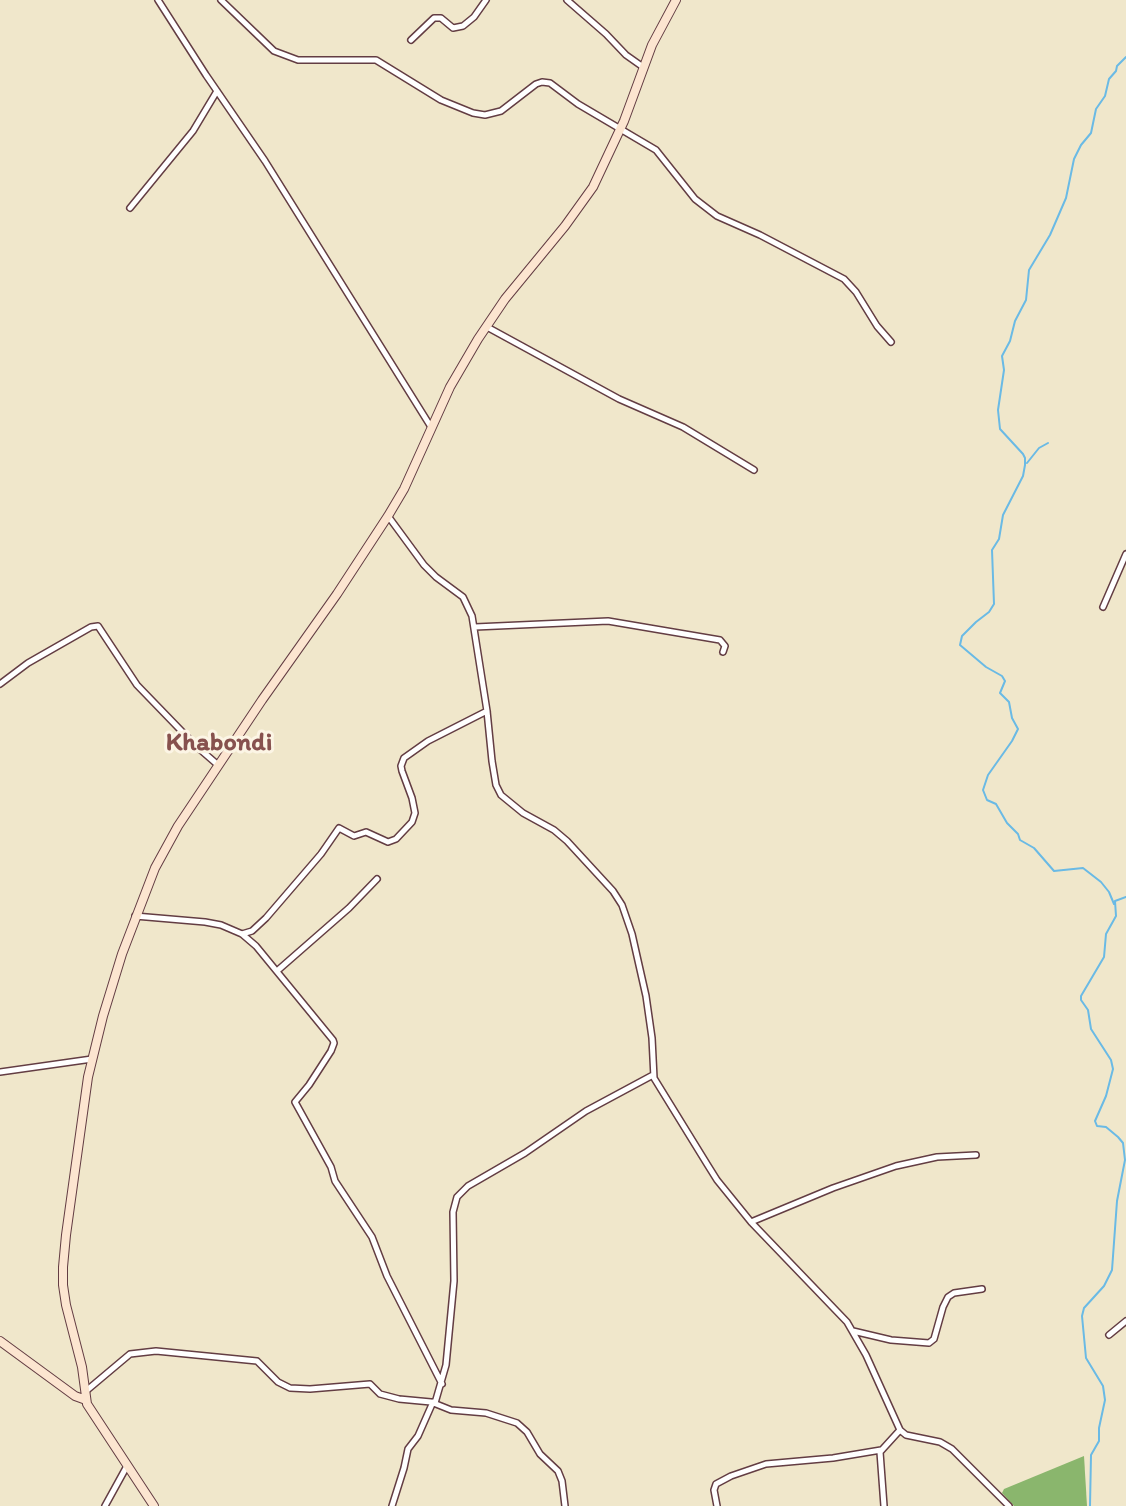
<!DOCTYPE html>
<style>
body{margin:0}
canvas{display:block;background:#f0e7cb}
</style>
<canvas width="1126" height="1506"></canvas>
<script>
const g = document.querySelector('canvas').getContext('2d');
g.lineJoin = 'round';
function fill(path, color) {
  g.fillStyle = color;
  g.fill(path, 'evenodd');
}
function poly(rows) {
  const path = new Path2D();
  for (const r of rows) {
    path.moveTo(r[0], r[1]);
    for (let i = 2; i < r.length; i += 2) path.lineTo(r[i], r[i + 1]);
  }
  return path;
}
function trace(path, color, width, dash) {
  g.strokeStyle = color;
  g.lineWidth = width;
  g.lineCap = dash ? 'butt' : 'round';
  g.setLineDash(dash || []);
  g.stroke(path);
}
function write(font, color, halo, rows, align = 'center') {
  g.font = font + ' Itim,sans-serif';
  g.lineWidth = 6;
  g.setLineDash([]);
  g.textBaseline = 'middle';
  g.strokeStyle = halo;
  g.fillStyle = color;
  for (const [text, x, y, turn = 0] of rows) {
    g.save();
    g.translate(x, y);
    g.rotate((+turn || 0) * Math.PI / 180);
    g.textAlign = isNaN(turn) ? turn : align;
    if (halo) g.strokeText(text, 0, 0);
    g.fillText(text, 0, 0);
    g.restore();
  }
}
fill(poly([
 [1084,1456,1087,1506,1014,1506,1002,1493,1004,1489]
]), '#8ab66d');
trace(poly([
 [1027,463,1039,448,1048,443],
 [1114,904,1109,892,1101,882,1083,868,1054,871,1034,848,1020,840,1018,834,1007,823,996,804,987,800,983,790,988,775,1012,741,1018,729,1012,718,1009,702,1000,693,1005,681,1002,676,986,667,960,645,962,636,976,622,989,612,994,604,992,550,999,539,1003,515,1023,476,1025,465,1025,458,1023,454,1000,429,998,410,1004,370,1002,356,1010,341,1015,321,1026,300,1029,270,1050,235,1066,198,1074,159,1081,145,1091,133,1096,109,1105,96,1109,79,1116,71,1117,66,1126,57],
 [1090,1506,1091,1455,1099,1441,1099,1428,1105,1400,1103,1386,1086,1358,1082,1316,1084,1308,1104,1286,1112,1270,1117,1201,1125,1160,1123,1143,1118,1137,1106,1127,1097,1126,1095,1121,1106,1096,1113,1069,1111,1060,1091,1029,1088,1010,1081,1000,1081,996,1104,957,1106,934,1116,916,1115,901,1126,897]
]), '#6abae5', 2);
const street = poly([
 [158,0,206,75,265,161,431,427],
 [221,0,274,51,298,60,376,60,441,100,473,113,485,115,501,111,536,84,542,82,550,83,578,104,656,150,695,199,717,216,760,235,844,279,856,292,877,326,891,342],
 [567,0,606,34,626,55,643,67],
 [411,40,434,18,441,18,453,28,463,26,474,17,486,0],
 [130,208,193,131,217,91],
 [487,327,619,399,683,427,754,470],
 [388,516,424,565,436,577,463,597,472,616,487,711,492,761,496,785,501,795,523,813,554,830,567,841,613,891,622,905,632,934,646,996,652,1038,654,1078,707,1164,717,1180,751,1222,847,1322,866,1355,900,1430,906,1435,940,1442,952,1449,1009,1506],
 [1103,607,1126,554],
 [475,627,608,621,720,640,725,646,723,652],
 [0,684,28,663,91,627,98,626,137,685,195,745,218,765],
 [135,916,205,922,221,925,242,934,256,946,333,1040,334,1043,331,1051,309,1085,295,1102,331,1167,335,1181,372,1237,387,1276,442,1384],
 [242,934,252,931,266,918,321,854,339,828,354,836,366,832,388,842,396,839,412,822,415,813,412,798,402,771,401,766,404,758,428,741,487,711],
 [277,971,349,908,377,879],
 [0,1072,92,1059],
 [751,1222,833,1188,896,1166,937,1157,976,1155],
 [853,1331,891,1340,929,1343,934,1339,943,1307,948,1297,954,1293,982,1289],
 [1109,1335,1126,1321],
 [86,1391,130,1354,156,1351,257,1361,278,1382,290,1388,310,1389,370,1384,380,1394,399,1399,431,1402,451,1410,486,1413,517,1423,527,1432,540,1454,558,1471,562,1481,565,1506],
 [435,1403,446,1365,454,1281,453,1212,457,1197,468,1186,525,1153,586,1111,653,1075],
 [105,1506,127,1466],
 [392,1506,404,1468,408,1449,418,1436,433,1402],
 [717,1506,714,1490,716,1484,731,1476,766,1464,833,1458,881,1450],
 [884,1506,880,1452,900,1430]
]);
const secondary = poly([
 [0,1341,75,1396,86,1400],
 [154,1506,87,1404,82,1367,66,1305,63,1285,63,1267,66,1235,88,1077,103,1016,122,954,155,868,178,826,262,700,337,594,388,516,404,489,450,387,478,339,505,299,565,226,593,187,624,121,652,45,676,0]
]);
trace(street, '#633d43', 8);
trace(secondary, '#633d43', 10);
trace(street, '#fff', 5);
trace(secondary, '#fce5d0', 8);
write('bold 26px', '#87514e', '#fcf5e5', [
 ["Khabondi",219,743]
]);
</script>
